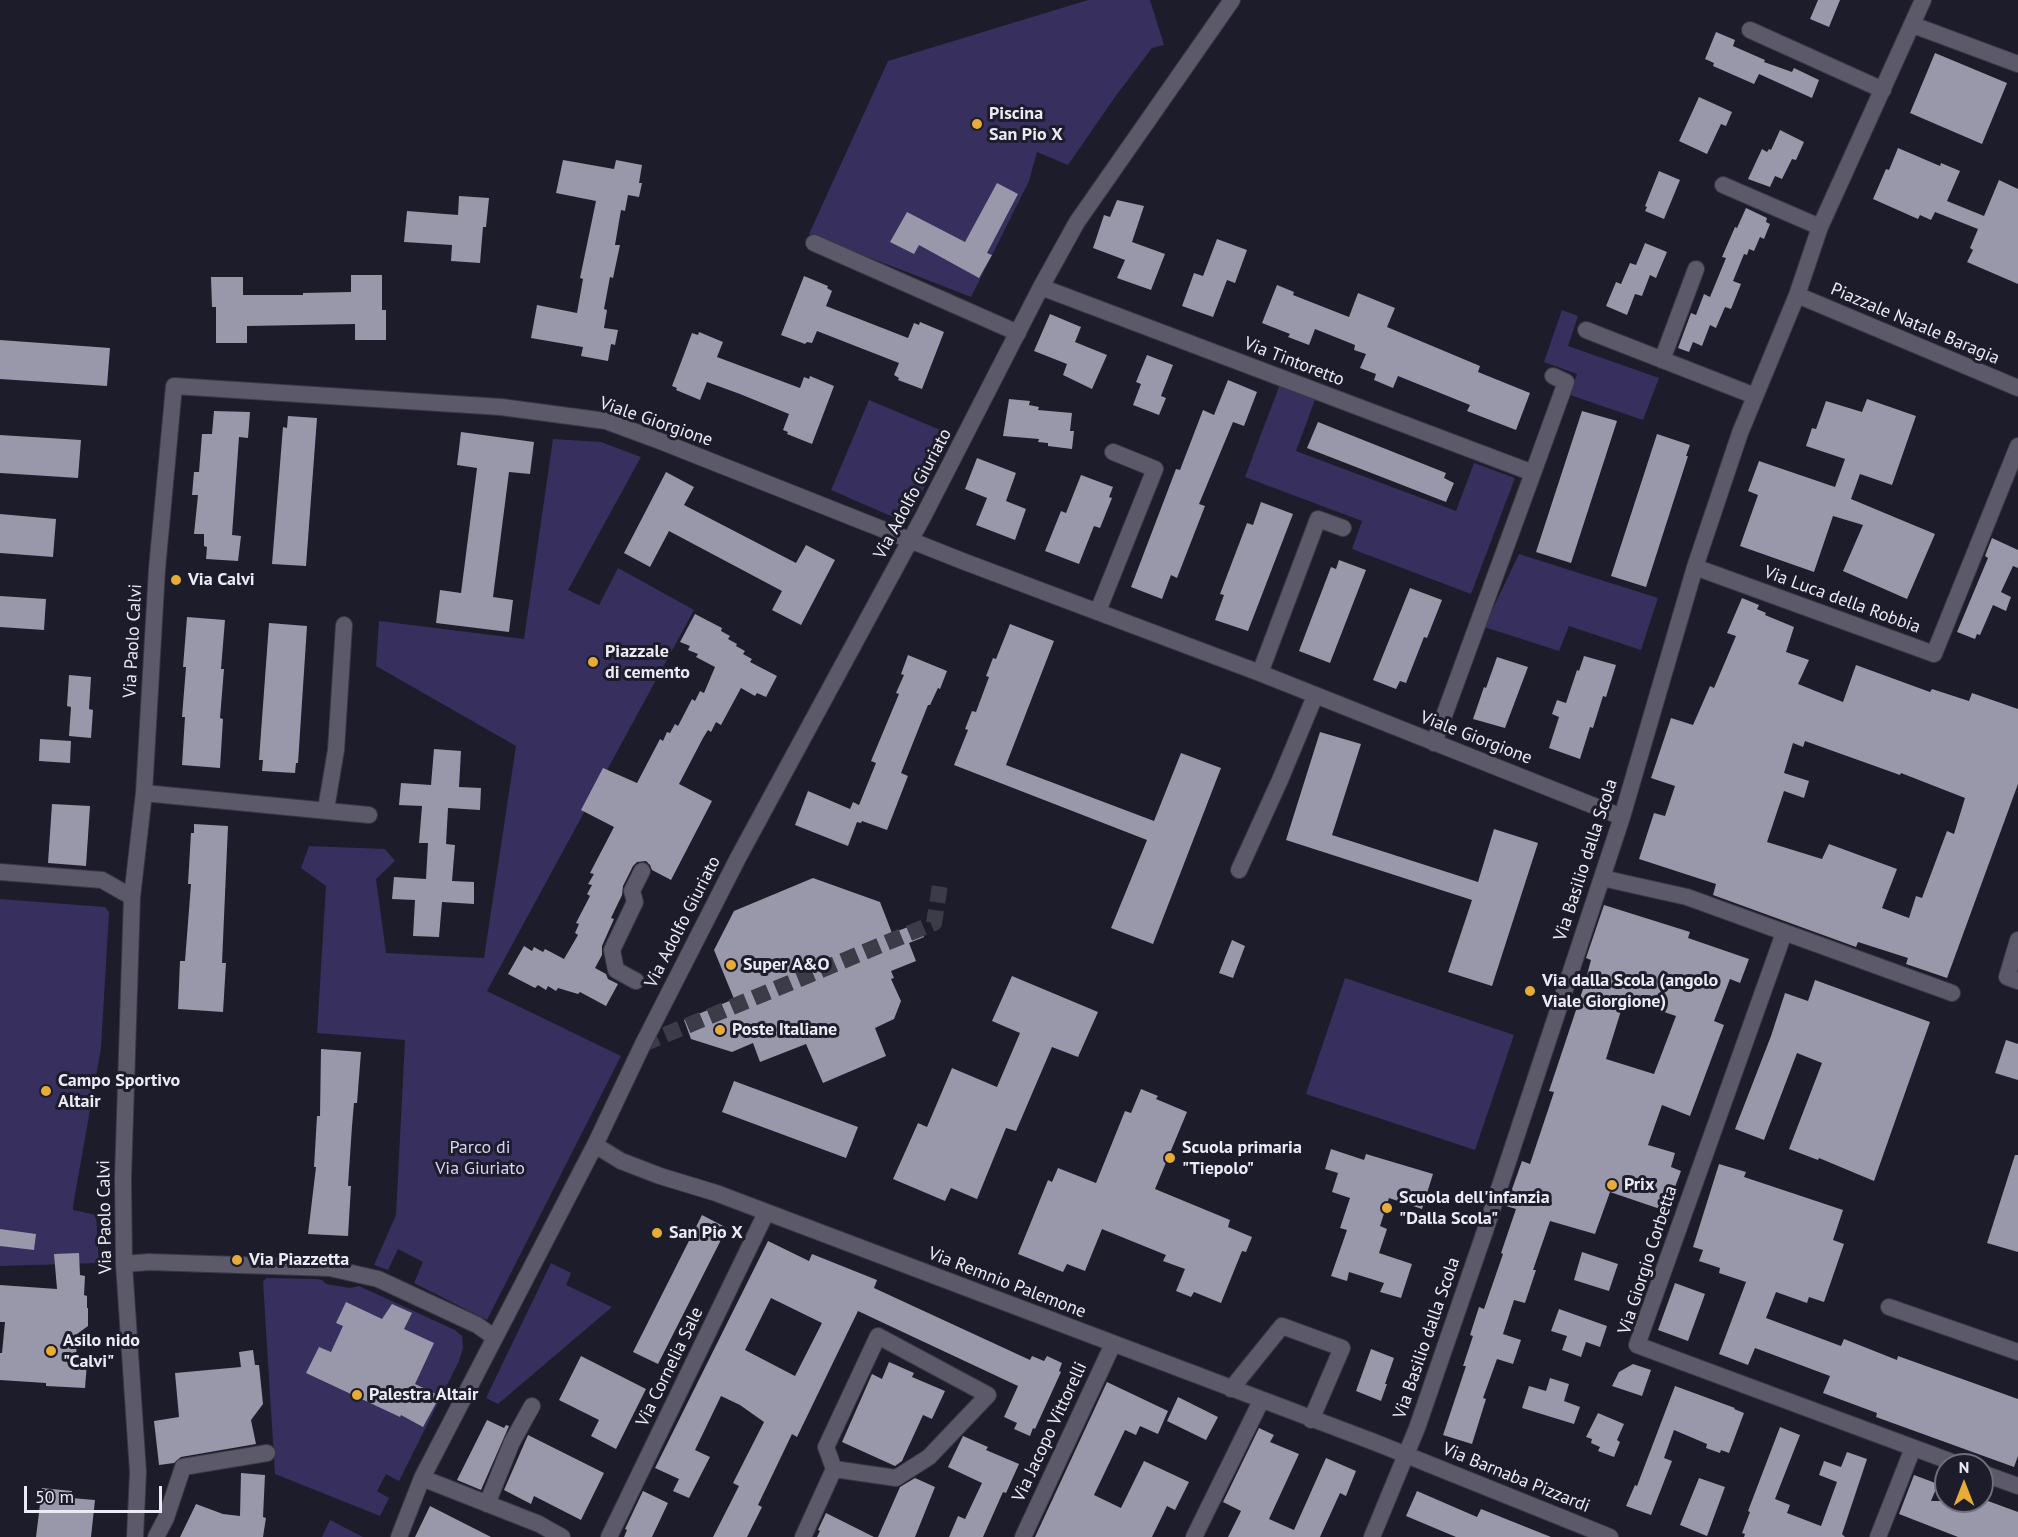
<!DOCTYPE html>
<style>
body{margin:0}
#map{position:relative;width:2018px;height:1537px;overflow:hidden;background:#1d1c2a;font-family:"PT Sans",sans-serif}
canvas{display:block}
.north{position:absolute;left:1934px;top:1453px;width:60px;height:60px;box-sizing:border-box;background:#1d1c2a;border:2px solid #6f6e7b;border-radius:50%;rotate:0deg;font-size:16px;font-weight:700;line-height:24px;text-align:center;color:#ebeaf5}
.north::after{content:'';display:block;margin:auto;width:21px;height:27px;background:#e7ac37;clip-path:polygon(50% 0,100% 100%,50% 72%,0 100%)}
.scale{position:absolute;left:24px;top:1486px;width:138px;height:27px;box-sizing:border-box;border:3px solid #ebeaf5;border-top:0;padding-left:8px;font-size:18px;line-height:21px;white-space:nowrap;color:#ebeaf5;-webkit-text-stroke:4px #1d1c2a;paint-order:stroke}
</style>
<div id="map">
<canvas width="2018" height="1537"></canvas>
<div class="north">N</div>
<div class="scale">50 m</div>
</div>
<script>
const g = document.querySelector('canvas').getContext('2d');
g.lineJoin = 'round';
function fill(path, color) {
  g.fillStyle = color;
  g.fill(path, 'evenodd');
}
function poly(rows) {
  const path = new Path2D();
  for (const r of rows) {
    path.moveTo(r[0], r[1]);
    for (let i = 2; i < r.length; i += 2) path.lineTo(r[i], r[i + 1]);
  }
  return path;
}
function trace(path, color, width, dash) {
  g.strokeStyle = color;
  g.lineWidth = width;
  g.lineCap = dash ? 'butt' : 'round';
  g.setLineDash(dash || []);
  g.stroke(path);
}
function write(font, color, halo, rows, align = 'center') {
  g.font = font + ' "PT Sans",sans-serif';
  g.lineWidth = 6;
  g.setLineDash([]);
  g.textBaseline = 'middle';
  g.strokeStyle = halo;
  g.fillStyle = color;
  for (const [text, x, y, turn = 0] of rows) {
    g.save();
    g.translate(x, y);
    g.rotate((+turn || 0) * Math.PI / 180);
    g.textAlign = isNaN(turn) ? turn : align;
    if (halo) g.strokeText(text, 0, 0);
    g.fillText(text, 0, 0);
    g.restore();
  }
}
fill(poly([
 [1088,0,1150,0,1164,45,1152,48,1115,97,1068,165,1037,152,1029,181,971,297,809,234,888,61],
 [1562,310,1578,316,1568,346,1659,378,1643,420,1570,395,1577,374,1544,362],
 [1280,384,1316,397,1296,451,1456,511,1474,463,1515,478,1471,594,1352,549,1362,521,1245,477],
 [869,400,950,434,911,515,900,520,831,490],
 [553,439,601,442,641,457,568,590,599,605,618,568,694,610,487,991,621,1056,487,1320,414,1283,423,1262,398,1249,388,1270,374,1265,396,1215,405,1040,317,1033,326,886,301,868,309,846,385,849,395,861,376,879,386,953,484,958,516,746,376,666,379,621,524,639],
 [1519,554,1658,598,1641,650,1569,626,1559,651,1484,627],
 [0,899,105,907,109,912,101,1048,73,1206,73,1210,96,1215,99,1263,0,1266],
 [1345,978,1514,1035,1475,1150,1306,1094],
 [551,1263,571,1273,566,1285,612,1307,498,1404,486,1398],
 [267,1278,316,1279,322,1280,326,1284,350,1288,359,1286,455,1330,462,1336,463,1348,459,1361,399,1481,386,1474,377,1491,389,1498,380,1516,275,1474,263,1281],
 [330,1520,363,1537,322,1537]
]), '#372f5d');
fill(poly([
 [1818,0,1840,0,1829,27,1810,19],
 [1716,32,1735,40,1733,46,1765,60,1764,62,1792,72,1794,68,1819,80,1812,98,1759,74,1754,84,1713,66,1714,63,1705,59],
 [1935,53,2007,83,1982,144,1910,113],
 [1699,97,1732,112,1726,126,1721,124,1707,154,1679,141],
 [1780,130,1804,142,1796,160,1792,159,1782,179,1775,176,1770,187,1748,179,1762,149,1767,152,1769,149,1771,150],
 [1898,148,1940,166,1941,163,1960,171,1947,201,1984,216,1999,180,2018,189,2018,284,1967,262,1973,250,1970,248,1978,229,1935,212,1931,220,1920,215,1918,219,1873,199,1886,169,1889,170],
 [563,160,614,169,616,160,642,165,639,183,642,183,639,197,628,195,625,211,621,210,615,245,620,245,613,278,610,277,604,309,607,310,604,328,618,330,615,345,611,344,608,361,581,356,583,347,531,338,537,305,577,313,583,279,580,278,596,201,556,193],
 [1659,171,1680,180,1664,219,1645,211,1647,207,1645,206],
 [997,183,1018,194,987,253,992,255,979,278,919,245,914,254,890,242,907,212,965,242],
 [459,196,489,198,486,227,483,227,480,263,451,261,452,245,404,242,407,211,458,215],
 [1117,200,1144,206,1132,242,1165,254,1151,290,1117,278,1125,260,1093,248,1104,215,1110,217],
 [1746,208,1767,218,1766,222,1770,224,1764,239,1760,237,1754,251,1749,249,1747,255,1744,254,1733,281,1741,284,1731,309,1725,307,1716,328,1710,325,1702,346,1693,342,1689,352,1678,348,1691,313,1696,315,1704,294,1710,297,1726,258,1722,257,1735,227,1737,228],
 [1217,239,1247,250,1235,283,1227,280,1213,317,1182,306,1194,273,1203,276],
 [1645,243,1667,252,1656,278,1650,275,1642,296,1635,294,1627,315,1606,306,1616,282,1621,284,1630,263,1636,265],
 [351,275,382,275,382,310,386,310,386,340,355,340,355,324,247,326,247,343,216,343,216,307,212,307,211,277,243,277,243,295,303,295,303,293,351,292],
 [804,276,828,286,827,288,832,291,826,306,908,338,914,323,919,325,920,322,944,332,922,389,898,380,899,378,894,375,899,363,817,331,812,343,807,342,805,344,781,335],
 [1277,285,1294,292,1293,295,1349,317,1358,293,1395,308,1387,327,1480,366,1478,372,1530,393,1516,430,1467,411,1470,405,1398,376,1393,388,1374,380,1376,374,1360,368,1366,354,1354,350,1355,345,1315,329,1309,345,1288,337,1290,334,1262,323],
 [1050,314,1081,327,1075,342,1107,355,1092,389,1063,375,1067,364,1034,351],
 [699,332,723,342,717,357,800,388,804,377,809,379,810,376,834,386,812,444,787,434,788,432,783,430,789,414,740,394,707,382,700,400,676,390,677,388,672,386,683,357,692,333,698,335],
 [0,340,110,348,107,386,0,379],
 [1147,355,1173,365,1161,396,1166,398,1159,415,1133,405,1141,384,1136,382],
 [1228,380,1257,392,1244,426,1233,422,1199,504,1205,506,1177,578,1171,575,1162,599,1131,587,1176,469,1180,470,1203,410,1214,415],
 [1009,399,1030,401,1029,405,1039,407,1038,410,1072,413,1070,431,1074,431,1072,449,1048,446,1048,443,1038,442,1039,439,1003,436],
 [1867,399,1916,416,1892,485,1860,474,1851,499,1935,534,1907,599,1843,571,1863,525,1833,516,1814,572,1740,546,1758,495,1748,491,1759,461,1835,487,1845,459,1806,446,1812,428,1816,429,1826,401,1862,412],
 [214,411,250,412,248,438,239,437,232,535,241,536,238,561,206,559,207,547,204,546,204,534,194,534,198,495,192,495,194,472,199,472,202,434,212,434],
 [1582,411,1617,421,1571,563,1536,552],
 [288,416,317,418,306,566,272,564,283,427,287,428],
 [1318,422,1446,473,1444,478,1454,483,1446,502,1307,448],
 [461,432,534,442,530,474,509,472,493,597,513,600,509,632,436,623,440,590,461,593,477,468,457,465],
 [1657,434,1690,445,1686,456,1688,456,1646,587,1611,576],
 [0,435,81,440,78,478,0,473],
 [977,458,1016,473,1006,501,1026,509,1015,540,976,525,987,498,965,489],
 [666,472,694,487,684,505,796,563,806,545,835,560,801,625,772,610,782,591,669,531,650,567,624,553],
 [1081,475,1113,487,1109,497,1112,498,1100,528,1094,526,1079,564,1045,551,1061,511,1066,513],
 [1261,502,1293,514,1248,631,1215,620,1224,595,1220,594,1247,523,1253,525],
 [0,514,56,519,53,557,0,553],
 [1992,538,2018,550,2018,568,2013,566,2001,592,2011,597,2006,611,1993,605,1980,635,1977,634,1975,639,1957,632,1988,558,1985,556],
 [1339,560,1366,570,1330,663,1299,651,1331,567,1336,569],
 [1410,588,1442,600,1427,638,1424,637,1406,683,1400,681,1396,689,1373,680],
 [0,596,46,599,44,630,0,627],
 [1742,598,1759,605,1757,609,1766,613,1765,615,1794,627,1786,652,1809,660,1798,684,1843,702,1856,665,1930,692,1932,689,1969,701,1972,693,2018,709,2018,784,1947,978,1906,964,1908,958,1858,942,1856,947,1713,895,1716,884,1639,859,1654,813,1665,816,1675,786,1651,778,1671,718,1693,725,1710,686,1714,688,1736,636,1727,633],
 [1805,741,1900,775,1901,773,1965,798,1954,834,1947,831,1922,898,1916,896,1909,918,1882,908,1897,869,1829,844,1822,859,1767,842,1784,791,1804,798,1809,781,1784,773,1793,743,1803,747],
 [695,614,722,628,721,631,730,636,728,639,737,644,736,646,745,651,743,654,752,659,750,662,777,676,766,697,757,693,755,696,741,688,721,725,716,722,711,732,708,730,703,738,679,784,712,801,671,880,652,870,650,865,646,861,637,862,633,866,623,886,622,895,611,918,614,919,602,946,602,955,595,968,606,974,608,979,618,984,606,1006,580,992,578,994,558,988,556,991,548,986,546,990,538,985,535,988,508,974,524,946,532,951,534,947,543,952,545,949,564,959,578,935,575,933,579,924,576,923,590,896,587,894,592,885,588,884,594,874,590,873,614,827,581,810,603,768,637,783,660,739,663,741,667,732,670,733,675,724,678,726,692,699,695,701,700,691,704,693,715,667,696,657,698,654,688,650,690,646,680,642],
 [187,617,225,620,221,669,224,669,220,718,223,719,220,768,182,765,185,717,182,717,186,667,183,667],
 [269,623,307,626,298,763,296,763,295,773,262,771,263,760,259,760],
 [1010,624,1054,641,1006,765,1154,821,1181,753,1221,768,1153,944,1111,928,1147,840,954,765,968,730,965,729,972,711,976,712,989,677,986,676,993,658,996,659],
 [908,655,947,671,940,689,938,688,930,705,928,705,901,773,908,776,887,830,862,821,861,823,857,822,848,846,795,825,808,791,850,809,853,802,859,805,876,763,871,761,899,694,896,693,904,675,901,674],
 [1584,656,1616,665,1606,697,1603,696,1593,728,1590,727,1580,759,1549,748,1559,717,1552,714,1557,700,1566,703,1577,670,1579,671],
 [1497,657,1528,667,1505,728,1473,719,1484,687,1486,688],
 [69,675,91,677,89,709,93,710,91,738,69,736,71,707,67,706],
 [1320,732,1361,744,1332,835,1478,882,1494,829,1538,843,1492,986,1448,972,1472,900,1286,840],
 [40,739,71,741,70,763,39,761],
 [434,749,461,751,459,787,481,788,480,810,448,808,446,844,455,845,452,881,474,882,474,904,442,902,439,937,413,936,415,900,392,899,394,877,426,879,428,843,419,843,422,806,399,805,401,783,431,785],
 [52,804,90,806,86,866,48,863],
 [194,824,228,826,222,963,226,963,223,1012,178,1009,180,961,185,961,191,884,188,884,191,833,194,833],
 [813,878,880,902,892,933,919,923,924,937,909,943,916,961,891,971,894,978,891,979,901,1001,894,1019,875,1028,886,1056,823,1083,806,1044,760,1062,753,1043,732,1052,691,1039,684,1020,734,999,714,950,734,911],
 [1604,905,1690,932,1688,938,1749,959,1740,983,1730,979,1714,1021,1724,1025,1690,1116,1662,1105,1648,1145,1675,1153,1671,1167,1681,1171,1666,1211,1610,1192,1595,1234,1550,1221,1533,1270,1536,1270,1525,1303,1514,1300,1503,1334,1521,1340,1513,1364,1497,1359,1483,1398,1486,1399,1472,1444,1443,1435,1466,1366,1463,1366,1473,1336,1470,1335,1479,1307,1484,1309,1503,1254,1501,1253,1516,1209,1506,1206,1522,1161,1530,1164,1554,1092,1549,1091,1584,986,1591,960,1586,958],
 [1625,998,1662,1009,1661,1011,1676,1016,1654,1074,1606,1059],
 [1232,940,1245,946,1233,978,1219,973],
 [1012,976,1098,1012,1078,1057,1052,1047,1016,1131,1006,1128,977,1199,951,1188,945,1201,893,1179,918,1123,927,1127,952,1068,997,1087,1020,1033,992,1021],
 [1815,980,1930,1022,1874,1181,1819,1158,1818,1160,1789,1149,1822,1063,1797,1053,1764,1140,1735,1129,1771,1036,1785,993,1808,1001],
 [2006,1040,2018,1044,2018,1080,1995,1073],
 [321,1049,361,1052,357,1103,354,1103,352,1126,348,1186,351,1186,348,1236,308,1234,316,1167,314,1167,317,1116,320,1116],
 [734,1081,858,1127,846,1158,722,1112],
 [1141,1089,1158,1096,1156,1099,1187,1112,1155,1189,1230,1220,1228,1227,1252,1237,1246,1252,1242,1251,1221,1303,1194,1292,1191,1297,1176,1291,1185,1269,1163,1261,1166,1255,1102,1229,1085,1271,1067,1264,1063,1272,1018,1254,1048,1180,1052,1182,1058,1168,1096,1183,1125,1111,1131,1113],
 [1331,1149,1364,1160,1366,1154,1433,1174,1422,1209,1389,1198,1380,1226,1387,1229,1379,1253,1412,1264,1401,1298,1380,1292,1384,1283,1349,1272,1347,1281,1331,1276,1347,1230,1340,1228,1350,1198,1332,1192,1338,1173,1325,1169],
 [2015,1155,2018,1155,2018,1252,1987,1243],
 [1719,1164,1746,1172,1744,1177,1843,1210,1833,1240,1844,1244,1824,1302,1809,1297,1807,1303,1776,1292,1766,1318,1841,1346,1844,1339,1897,1360,1898,1356,2018,1399,2018,1456,2014,1467,1876,1417,1877,1413,1823,1393,1830,1376,1755,1348,1748,1365,1719,1354,1746,1282,1719,1273,1720,1268,1699,1261,1703,1250,1693,1247],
 [702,1215,727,1228,658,1364,633,1352],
 [0,1229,36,1234,34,1250,0,1246],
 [768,1241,809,1261,812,1254,877,1280,874,1288,1030,1360,1032,1356,1044,1361,1047,1356,1062,1363,1059,1371,1061,1372,1035,1429,1033,1428,1030,1436,1014,1429,1017,1423,1004,1417,1018,1386,858,1311,797,1437,792,1434,758,1505,762,1507,747,1537,713,1537,739,1486,733,1483,764,1422,740,1405,721,1396,695,1450,710,1457,689,1498,673,1491,679,1479,655,1468],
 [771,1298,822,1323,795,1376,745,1350],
 [1582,1252,1618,1264,1609,1291,1574,1280],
 [79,1253,80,1275,85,1276,84,1295,87,1296,87,1308,88,1308,88,1326,77,1334,76,1362,87,1363,85,1388,46,1386,46,1383,0,1380,0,1353,2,1353,5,1322,0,1322,0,1285,57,1289,54,1254],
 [1675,1283,1705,1294,1688,1341,1658,1330],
 [346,1302,382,1319,392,1304,412,1313,404,1329,434,1343,415,1384,440,1396,423,1427,401,1415,400,1417,306,1373,319,1347,331,1352,343,1326,336,1323],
 [1559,1309,1607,1326,1600,1347,1586,1342,1581,1357,1562,1350,1567,1336,1551,1331],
 [1371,1349,1394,1358,1385,1384,1387,1384,1381,1401,1356,1391],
 [253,1350,255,1365,259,1365,263,1404,251,1420,256,1444,181,1457,174,1463,159,1465,154,1421,179,1417,175,1373,241,1367,239,1352],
 [581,1356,646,1389,616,1449,591,1436,599,1420,559,1400],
 [889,1362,914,1373,912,1377,945,1391,932,1419,923,1415,902,1461,895,1466,842,1442,872,1374,882,1379],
 [1633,1364,1651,1370,1642,1396,1612,1386,1619,1372],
 [1550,1378,1569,1384,1564,1401,1580,1407,1574,1424,1522,1408,1529,1386,1546,1391],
 [1107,1382,1168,1411,1158,1434,1140,1426,1136,1435,1125,1430,1094,1495,1121,1508,1144,1461,1189,1482,1175,1510,1167,1506,1152,1537,1035,1537],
 [1675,1386,1735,1408,1734,1409,1744,1413,1729,1453,1721,1450,1720,1453,1706,1448,1707,1444,1674,1430,1664,1458,1672,1461,1651,1515,1626,1506,1635,1485,1637,1486],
 [1178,1397,1218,1417,1206,1440,1167,1421],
 [1598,1413,1624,1424,1617,1440,1620,1442,1614,1457,1598,1451,1600,1447,1591,1443,1592,1439,1586,1437],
 [487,1420,504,1428,506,1425,509,1426,481,1490,457,1480],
 [1780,1427,1800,1435,1775,1499,1790,1505,1787,1513,1821,1526,1837,1482,1819,1475,1824,1461,1841,1467,1847,1452,1867,1459,1842,1534,1845,1537,1744,1537,1745,1534,1742,1533,1750,1512,1748,1511],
 [1259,1428,1274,1435,1270,1442,1299,1454,1269,1519,1294,1530,1326,1458,1356,1471,1346,1496,1340,1493,1320,1537,1228,1537,1241,1511,1223,1502],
 [528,1435,604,1473,581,1520,534,1496,531,1504,504,1490],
 [963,1436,988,1447,986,1450,1019,1464,1006,1493,1003,1492,983,1537,949,1537,958,1516,965,1519,982,1483,948,1467],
 [241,1473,265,1475,263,1517,266,1518,263,1537,180,1537,196,1504,223,1514,240,1516],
 [1914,1475,1938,1484,1931,1501,1988,1501,2018,1512,2018,1537,1958,1537,1899,1514],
 [915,1478,935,1487,915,1537,878,1537,900,1487],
 [1699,1478,1725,1487,1707,1536,1680,1525],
 [42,1488,72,1491,71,1498,95,1500,91,1537,36,1537],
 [643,1491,668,1503,652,1537,624,1537,627,1530,625,1529],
 [1417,1491,1477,1517,1481,1509,1551,1537,1456,1537,1406,1516],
 [430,1506,491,1537,415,1537],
 [826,1513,874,1537,817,1537,820,1531,818,1530]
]), '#9997aa');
trace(poly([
 [643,1044,934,923,940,885]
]), '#3c3b48', 16, [16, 8]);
const street = poly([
 [1913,25,2018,64],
 [1750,30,1883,90],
 [1723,185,1820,227],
 [814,243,1018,333],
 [1041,287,1533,473,1434,743],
 [1797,295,2018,388],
 [1586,330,1755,396],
 [1662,360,1696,269],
 [1533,473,1566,382,1553,376],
 [1695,567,1934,654,2018,446],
 [1098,611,1155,469,1113,452],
 [1260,673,1318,519,1343,528],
 [144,793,369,815],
 [326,809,336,750,344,625],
 [1239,870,1280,780,1315,696],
 [0,872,102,880,132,897],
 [1602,878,1687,897,1952,993],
 [1784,933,1637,1345,1960,1465],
 [2018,940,2007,977,2018,981],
 [636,981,616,970,612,950,635,902,632,891,642,871],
 [595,1145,621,1161,660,1176,716,1193,1374,1442,1610,1537],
 [124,1264,149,1262,330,1268,378,1279,477,1325,494,1337],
 [1889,1307,2018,1352],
 [1231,1389,1282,1326,1342,1348,1311,1420],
 [1982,1473,2018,1486],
 [422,1478,539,1524,562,1537],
 [487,1504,512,1442,532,1406],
 [135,1537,138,1472,124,1264,123,1178,132,897,144,793,157,569,174,386,501,407,606,421,660,441,965,562,1260,673,1622,817],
 [156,1537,166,1518,183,1467,267,1453],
 [399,1537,422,1478,595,1145,643,1044,738,858,924,515,1041,287,1077,222,1232,0],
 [609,1537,766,1213],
 [803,1537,834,1469,826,1447,878,1336,988,1395,929,1457,896,1478,834,1469],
 [1023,1537,1113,1344],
 [1194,1537,1261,1401],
 [1372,1537,1417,1428,1485,1231,1622,817,1695,567,1740,433,1797,295,1820,227,1923,0],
 [1878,1537,1913,1448]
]);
trace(street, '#3a3844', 18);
trace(street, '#5b596a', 16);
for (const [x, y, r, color] of [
 [977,124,6,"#e7ac37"],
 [176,580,6,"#e7ac37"],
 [593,662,6,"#e7ac37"],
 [731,965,6,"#e7ac37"],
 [1530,991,6,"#e7ac37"],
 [720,1030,6,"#e7ac37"],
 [46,1091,6,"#e7ac37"],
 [1170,1158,6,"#e7ac37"],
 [1612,1185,6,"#e7ac37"],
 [1387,1208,6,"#e7ac37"],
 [657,1233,6,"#e7ac37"],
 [237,1260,6,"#e7ac37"],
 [51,1351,6,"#e7ac37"],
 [357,1395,6,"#e7ac37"]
]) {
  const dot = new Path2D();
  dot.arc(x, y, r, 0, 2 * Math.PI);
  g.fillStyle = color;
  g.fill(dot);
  trace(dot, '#1d1c2a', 2);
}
write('bold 18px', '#ebeaf5', '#1d1c2a', [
 ["Piscina",989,114],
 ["San Pio X",989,135],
 ["Via Calvi",188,580],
 ["Piazzale",605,652],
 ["di cemento",605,673],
 ["Super A&O",743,965],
 ["Via dalla Scola (angolo",1542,981],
 ["Viale Giorgione)",1542,1002],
 ["Poste Italiane",732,1030],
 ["Campo Sportivo",58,1081],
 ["Altair",58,1102],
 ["Scuola primaria",1182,1148],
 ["\"Tiepolo\"",1182,1169],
 ["Prix",1624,1185],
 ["Scuola dell'infanzia",1399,1198],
 ["\"Dalla Scola\"",1399,1219],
 ["San Pio X",669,1233],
 ["Via Piazzetta",249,1260],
 ["Asilo nido",63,1341],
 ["\"Calvi\"",63,1362],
 ["Palestra Altair",369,1395]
], 'left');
write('18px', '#ebeaf5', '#1d1c2a', [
 ["Piazzale Natale Baragia",1915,324,23],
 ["Via Tintoretto",1294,362,21],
 ["Viale Giorgione",656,422,19],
 ["Via Adolfo Giuriato",913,494,-62],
 ["Via Luca della Robbia",1842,600,20],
 ["Via Paolo Calvi",133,641,-87],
 ["Viale Giorgione",1476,738,21],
 ["Via Basilio dalla Scola",1586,860,-72],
 ["Via Adolfo Giuriato",683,922,-63],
 ["Via Paolo Calvi",105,1217,-91],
 ["Via Giorgio Corbetta",1648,1260,-72],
 ["Via Remnio Palemone",1007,1283,21],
 ["Via Basilio dalla Scola",1427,1338,-71],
 ["Via Cornelia Sale",670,1367,-64],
 ["Via Jacopo Vittorelli",1050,1432,-65],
 ["Via Barnaba Pizzardi",1516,1478,22]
]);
write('18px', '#d7d3fc', '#1d1c2a', [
 ["Parco di",480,1148],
 ["Via Giuriato",480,1169]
]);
</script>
